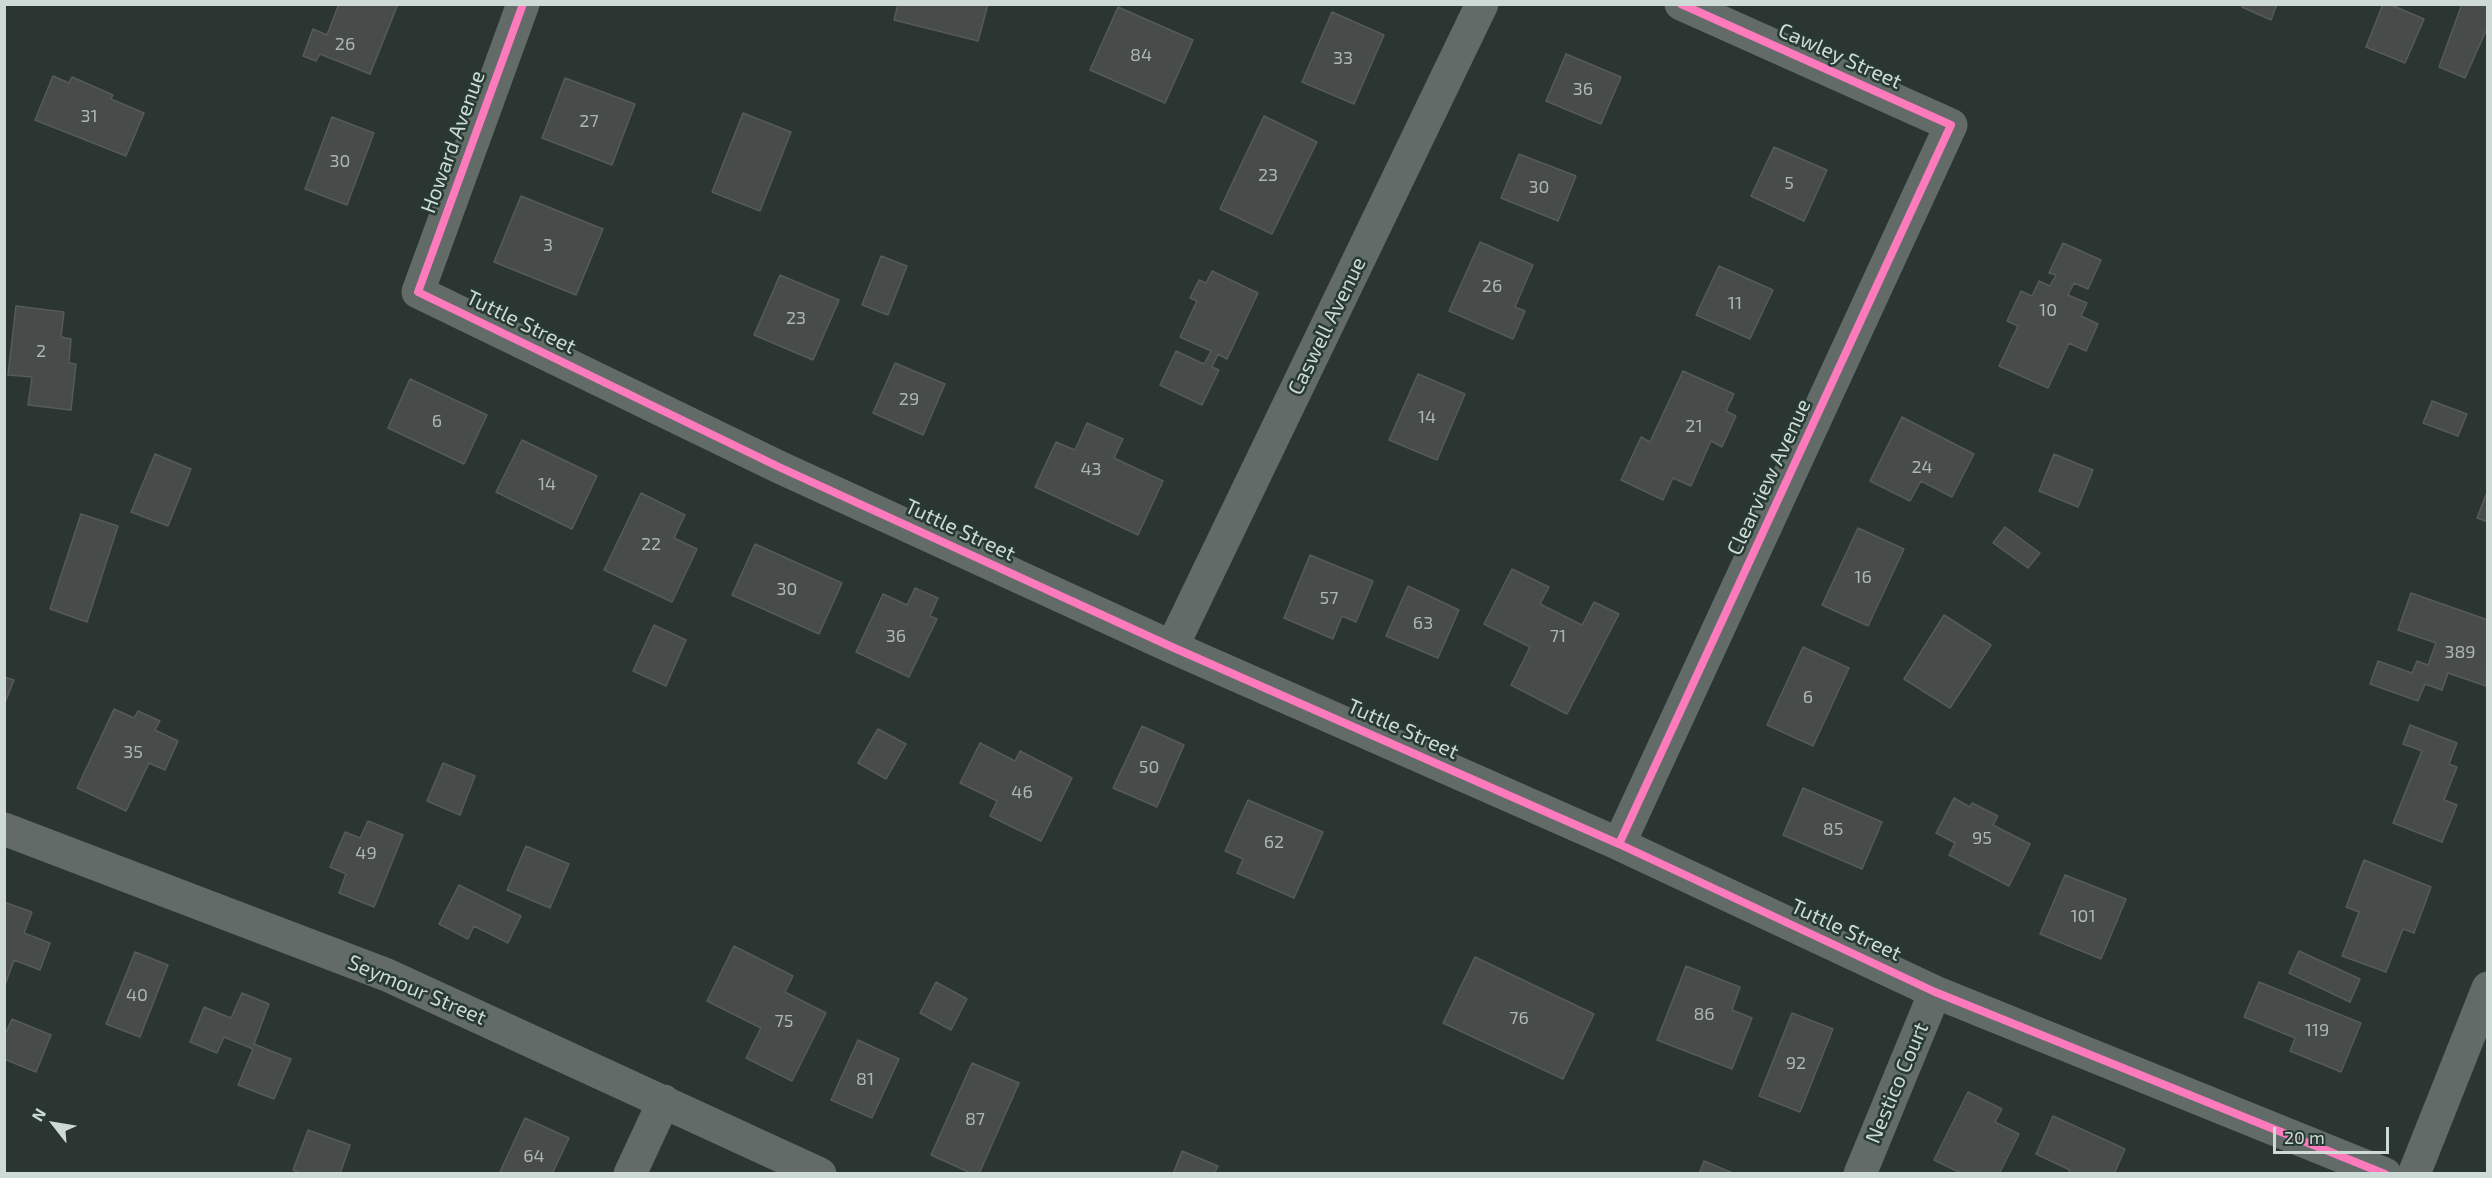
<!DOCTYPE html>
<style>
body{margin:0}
#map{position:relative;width:2492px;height:1178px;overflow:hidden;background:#2b3632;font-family:"Exo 2",sans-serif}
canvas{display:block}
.frame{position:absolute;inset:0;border:6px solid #cedad5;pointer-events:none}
.north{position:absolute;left:24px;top:1094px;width:60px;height:60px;-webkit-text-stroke:4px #273a33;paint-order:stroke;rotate:301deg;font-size:16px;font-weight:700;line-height:24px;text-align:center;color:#cedad5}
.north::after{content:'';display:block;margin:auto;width:21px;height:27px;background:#cedad5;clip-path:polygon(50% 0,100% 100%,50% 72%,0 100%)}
.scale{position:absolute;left:2273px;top:1127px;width:116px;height:27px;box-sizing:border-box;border:3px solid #cedad5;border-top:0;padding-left:8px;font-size:18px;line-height:21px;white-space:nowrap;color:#cedad5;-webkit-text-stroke:4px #273a33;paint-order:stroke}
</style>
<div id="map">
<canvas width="2492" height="1178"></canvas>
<div class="frame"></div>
<div class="north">N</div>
<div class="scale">20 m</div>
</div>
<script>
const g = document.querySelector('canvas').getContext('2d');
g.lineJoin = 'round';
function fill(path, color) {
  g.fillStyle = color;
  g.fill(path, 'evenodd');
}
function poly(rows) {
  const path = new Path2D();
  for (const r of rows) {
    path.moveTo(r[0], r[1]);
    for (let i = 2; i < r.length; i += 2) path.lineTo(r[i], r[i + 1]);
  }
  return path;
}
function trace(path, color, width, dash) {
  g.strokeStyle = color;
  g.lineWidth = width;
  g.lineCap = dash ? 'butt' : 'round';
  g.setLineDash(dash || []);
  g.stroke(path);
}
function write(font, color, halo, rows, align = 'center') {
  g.font = font + ' "Exo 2",sans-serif';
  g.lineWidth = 5;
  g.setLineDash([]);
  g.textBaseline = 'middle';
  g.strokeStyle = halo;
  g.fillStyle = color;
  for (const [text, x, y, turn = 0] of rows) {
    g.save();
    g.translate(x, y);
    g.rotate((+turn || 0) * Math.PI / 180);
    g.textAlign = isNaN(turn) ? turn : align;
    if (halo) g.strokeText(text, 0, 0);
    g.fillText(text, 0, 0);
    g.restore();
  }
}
const building = poly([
 [339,4,398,4,370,74,320,54,316,61,303,56,313,29,327,35,339,4],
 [898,4,988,4,978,41,894,20,898,4],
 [2243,4,2277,4,2271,20,2242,7,2243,4],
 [2383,4,2389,4,2424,19,2405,63,2366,47,2383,4],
 [2462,4,2488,4,2488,26,2465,78,2439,67,2462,4],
 [1118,7,1193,40,1165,103,1090,70,1118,7],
 [1332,12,1384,35,1354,104,1302,82,1332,12],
 [1566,54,1621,77,1601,124,1546,101,1566,54],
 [53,76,69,83,72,77,113,95,111,99,144,113,126,156,35,120,53,76],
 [565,78,635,104,612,165,542,138,565,78],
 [743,113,791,132,760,211,712,192,743,113],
 [1264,116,1317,142,1272,234,1220,209,1264,116],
 [332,117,374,133,347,205,305,189,332,117],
 [1774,147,1827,170,1804,221,1751,196,1774,147],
 [1519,154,1576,176,1558,221,1501,198,1519,154],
 [521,196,603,229,576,295,494,262,521,196],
 [1480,242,1533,265,1515,307,1525,311,1513,339,1449,311,1480,242],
 [2063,243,2101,260,2088,289,2074,283,2068,295,2087,303,2081,316,2098,324,2086,351,2069,343,2048,388,1999,366,2018,326,2007,321,2021,291,2032,296,2039,281,2050,286,2056,275,2049,273,2063,243],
 [881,256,907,266,888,315,862,305,881,256],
 [1719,266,1773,290,1750,339,1696,315,1719,266],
 [1212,271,1258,293,1227,359,1218,354,1212,367,1219,370,1202,405,1160,385,1176,351,1204,364,1211,351,1180,337,1197,301,1190,298,1199,280,1206,283,1212,271],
 [780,275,839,300,813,360,754,335,780,275],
 [16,306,64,312,61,337,71,339,69,363,76,364,71,410,28,405,32,377,8,375,16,306],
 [895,363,945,384,923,435,873,413,895,363],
 [1683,371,1734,394,1726,411,1736,416,1722,447,1711,441,1691,486,1673,478,1663,500,1621,480,1641,437,1650,442,1683,371],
 [1418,374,1465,394,1437,460,1389,440,1418,374],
 [410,379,487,415,464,464,388,428,410,379],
 [2432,401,2467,414,2458,436,2423,423,2432,401],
 [1902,417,1974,454,1952,497,1921,481,1910,501,1870,481,1902,417],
 [1087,423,1123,439,1114,458,1163,481,1138,535,1035,487,1056,442,1075,450,1087,423],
 [522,440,597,476,572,529,496,492,522,440],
 [155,454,191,469,168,526,131,512,155,454],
 [2054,454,2093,470,2078,507,2039,491,2054,454],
 [2488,490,2488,522,2477,518,2488,490],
 [641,493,685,515,674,538,697,549,672,602,604,570,641,493],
 [81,514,118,526,87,622,50,609,81,514],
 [2005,527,2040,553,2028,568,1993,543,2005,527],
 [1858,528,1904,549,1868,626,1822,605,1858,528],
 [755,544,842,583,819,634,732,595,755,544],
 [1310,555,1373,581,1356,622,1342,616,1333,639,1284,618,1310,555],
 [1512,569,1549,587,1540,604,1582,625,1594,602,1619,614,1567,714,1511,685,1530,647,1484,624,1512,569],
 [1408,586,1459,610,1438,658,1386,636,1408,586],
 [915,588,938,598,930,616,937,619,909,677,856,652,883,594,907,605,915,588],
 [2411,593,2488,620,2486,686,2448,673,2442,690,2425,684,2418,701,2370,684,2378,661,2412,673,2417,661,2428,665,2436,643,2398,630,2411,593],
 [1944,615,1991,645,1950,708,1904,679,1944,615],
 [654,625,686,640,666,686,633,671,654,625],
 [1803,647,1849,668,1813,746,1767,725,1803,647],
 [4,677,14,680,4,705,4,677],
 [114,709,134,718,138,711,160,721,155,730,178,741,165,770,149,763,126,811,77,788,114,709],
 [2410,725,2457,743,2449,764,2457,767,2444,800,2457,805,2442,842,2393,823,2422,751,2403,744,2410,725],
 [1142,726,1184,745,1157,807,1113,788,1142,726],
 [878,729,906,744,886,779,858,763,878,729],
 [980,743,1015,761,1020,751,1072,778,1041,841,990,816,997,801,960,783,980,743],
 [443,763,475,776,460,815,427,801,443,763],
 [1803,788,1882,822,1862,869,1783,835,1803,788],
 [1954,798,1970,807,1972,803,1998,816,1993,825,2030,844,2009,886,1949,855,1955,843,1936,833,1954,798],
 [1248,800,1323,832,1294,898,1237,873,1243,859,1225,851,1248,800],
 [368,821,403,835,374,907,339,893,346,874,330,867,345,832,360,838,368,821],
 [526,846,569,864,550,908,507,890,526,846],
 [2364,860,2431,887,2414,933,2403,929,2386,972,2342,956,2359,912,2346,907,2364,860],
 [2065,875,2126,899,2101,959,2040,934,2065,875],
 [459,885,521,916,508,943,474,926,468,939,439,924,459,885],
 [4,902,32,912,24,933,50,943,40,970,14,960,5,985,4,902],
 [734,946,793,976,785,992,826,1013,792,1081,746,1058,761,1028,707,1001,734,946],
 [2299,951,2360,979,2350,1002,2289,973,2299,951],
 [135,952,168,965,140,1037,106,1024,135,952],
 [1475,957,1594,1014,1563,1079,1443,1023,1475,957],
 [1686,966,1740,987,1732,1010,1752,1018,1732,1069,1657,1040,1686,966],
 [936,982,967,999,951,1030,920,1013,936,982],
 [2259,982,2361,1023,2341,1072,2290,1051,2295,1038,2244,1017,2259,982],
 [242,993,269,1004,254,1044,291,1059,274,1099,238,1085,253,1049,224,1037,217,1053,190,1042,204,1007,231,1018,242,993],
 [1792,1013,1833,1029,1800,1112,1759,1096,1792,1013],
 [12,1019,51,1035,36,1072,4,1059,4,1037,12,1019],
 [858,1040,899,1059,872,1118,831,1100,858,1040],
 [972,1063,1019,1083,979,1174,973,1174,931,1155,972,1063],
 [1968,1092,2002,1109,1995,1122,2019,1134,1999,1174,1963,1174,1934,1160,1968,1092],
 [2053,1116,2125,1149,2114,1174,2068,1174,2070,1170,2036,1154,2053,1116],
 [525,1118,569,1138,552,1174,499,1174,525,1118],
 [308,1130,350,1145,340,1174,302,1174,293,1170,308,1130],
 [1182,1151,1218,1166,1214,1174,1173,1174,1182,1151],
 [1704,1161,1735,1174,1699,1174,1704,1161]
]);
fill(building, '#474b4a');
trace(building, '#575a5a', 1.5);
trace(poly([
 [523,4,418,292,779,467,1172,647,1619,844,1935,992,2385,1174],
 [1172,647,1482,4],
 [4,829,387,975,820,1174],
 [1619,844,1951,125,1681,4],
 [630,1174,664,1101],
 [1860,1174,1935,992]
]), '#636b68', 33);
trace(poly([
 [2414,1174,2488,988]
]), '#636b68', 33);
trace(poly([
 [523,4,418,292,779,467,1172,647,1619,844,1935,992,2385,1174],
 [1619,844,1951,125,1681,4]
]), '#fd7abc', 8);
write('18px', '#acb6b2', null, [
 ["26",345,44],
 ["84",1141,55],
 ["33",1343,58],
 ["36",1583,89],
 ["31",89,116],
 ["27",589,121],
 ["30",340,161],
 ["23",1268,175],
 ["5",1789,183],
 ["30",1539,187],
 ["3",548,245],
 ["26",1492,286],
 ["11",1735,303],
 ["10",2048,310],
 ["23",796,318],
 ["2",41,351],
 ["29",909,399],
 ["14",1427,417],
 ["6",437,421],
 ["21",1694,426],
 ["24",1922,467],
 ["43",1091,469],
 ["14",547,484],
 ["22",651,544],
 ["16",1863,577],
 ["30",787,589],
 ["57",1329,598],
 ["63",1423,623],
 ["36",896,636],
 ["71",1558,636],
 ["389",2460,652],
 ["6",1808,697],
 ["35",133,752],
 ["50",1149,767],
 ["46",1022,792],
 ["85",1833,829],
 ["95",1982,838],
 ["62",1274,842],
 ["49",366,853],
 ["101",2083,916],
 ["40",137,995],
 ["86",1704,1014],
 ["76",1519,1018],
 ["75",784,1021],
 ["119",2317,1030],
 ["92",1796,1063],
 ["81",865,1079],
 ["87",975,1119],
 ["64",534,1156]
]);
write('21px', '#cedad5', '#273a33', [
 ["Cawley Street",1840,56,24],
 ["Howard Avenue",453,142,-70],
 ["Tuttle Street",521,322,26],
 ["Caswell Avenue",1327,326,-64],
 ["Clearview Avenue",1769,477,-65],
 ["Tuttle Street",960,530,25],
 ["Tuttle Street",1403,729,24],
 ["Tuttle Street",1846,930,25],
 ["Seymour Street",417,990,23],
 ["Nestico Court",1897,1083,-67]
]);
</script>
